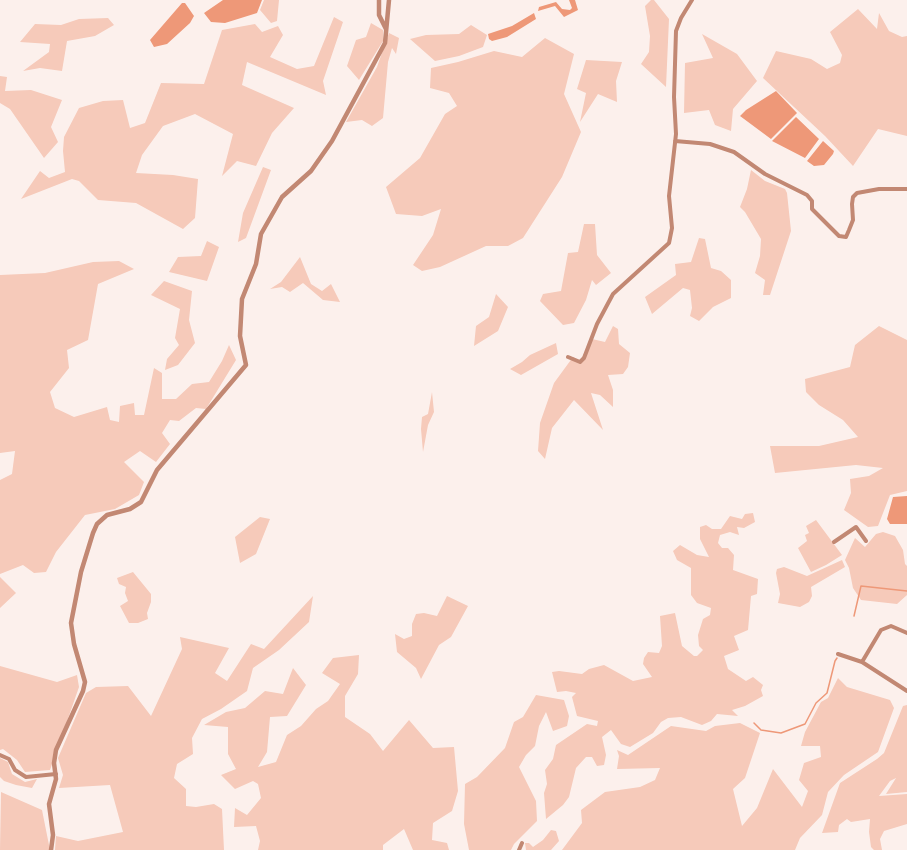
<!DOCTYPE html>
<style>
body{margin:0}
canvas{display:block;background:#fcf0ec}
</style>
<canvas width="907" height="850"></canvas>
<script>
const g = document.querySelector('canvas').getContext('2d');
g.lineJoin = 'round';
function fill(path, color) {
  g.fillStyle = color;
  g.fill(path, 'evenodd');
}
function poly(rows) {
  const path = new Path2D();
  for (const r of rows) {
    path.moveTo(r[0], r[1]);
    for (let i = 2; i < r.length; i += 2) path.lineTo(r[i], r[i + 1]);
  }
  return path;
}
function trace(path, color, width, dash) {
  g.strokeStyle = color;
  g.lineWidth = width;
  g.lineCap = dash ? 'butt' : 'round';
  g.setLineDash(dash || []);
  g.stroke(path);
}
fill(poly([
 [264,0,279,0,277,21,271,23,260,10],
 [651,0,654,0,669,19,666,87,641,64,649,52,650,36,645,6],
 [858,9,877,29,879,13,889,31,902,37,907,36,907,136,878,129,853,166,825,136,763,78,776,51,811,59,827,69,840,63,842,55,830,32],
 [334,17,343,22,323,81,326,95,247,62,242,85,294,108,272,133,256,166,237,161,222,176,233,134,195,114,163,126,142,155,136,173,173,175,198,179,195,218,183,229,136,203,98,200,79,181,72,179,21,199,40,171,49,178,65,172,63,151,64,137,79,108,103,101,123,100,130,128,145,123,161,83,204,84,222,30,255,24,262,32,278,26,283,35,270,57,297,69,314,66],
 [108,18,114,25,95,36,67,41,62,71,40,68,23,71,49,52,50,44,20,42,35,24,61,25,79,19],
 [371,23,383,30,383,41,359,80,347,66,356,40,366,37],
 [471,25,487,35,483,47,459,56,435,61,410,39,426,35,459,34],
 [389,33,399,38,396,54,392,48,388,62,383,118,372,126,362,120,346,122,377,67],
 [702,34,737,54,757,81,733,109,731,131,715,125,709,110,684,113,685,63,713,58],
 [545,38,574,54,564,94,581,132,562,177,523,238,508,246,486,246,440,267,422,271,413,265,433,235,441,209,422,216,396,214,386,187,420,158,445,114,457,106,449,93,430,88,431,68,458,62,494,51,522,57],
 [586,60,622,62,616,81,617,102,598,94,580,122,586,93,577,89],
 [0,76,7,77,5,91,31,90,62,100,51,127,58,142,44,158,10,109,0,103],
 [263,167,271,170,246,238,238,242,243,213],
 [751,170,765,181,785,189,787,193,791,231,770,295,763,295,765,280,755,273,760,256,761,239,745,212,740,207,747,189],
 [584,224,595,224,597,255,611,273,596,285,592,280,586,300,574,323,563,325,540,301,543,294,561,291,568,253,578,252],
 [699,238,705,239,711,268,721,271,731,280,731,298,713,307,699,321,690,316,692,308,690,290,683,288,652,314,645,297,676,275,675,264,691,262],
 [207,241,219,247,207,281,169,272,178,257,201,256],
 [300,257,311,284,322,291,331,284,340,302,323,300,303,283,290,292,282,287,270,289,281,282],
 [119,261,134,269,98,284,88,340,67,350,69,368,50,392,55,408,74,417,107,407,110,420,119,422,120,406,134,403,135,415,144,415,154,368,162,373,162,399,176,399,192,384,209,382,222,361,229,345,236,360,206,409,196,408,179,421,170,420,162,433,170,444,156,462,140,451,124,462,144,482,139,495,115,509,85,515,56,552,46,572,34,573,23,565,0,574,0,480,12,474,15,451,0,453,0,275,45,273,93,262],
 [164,281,192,291,189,320,195,343,178,365,165,370,167,359,179,345,175,338,180,309,151,295],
 [496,294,508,307,498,331,474,346,476,326,489,317],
 [613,326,618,329,619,344,630,353,628,367,623,374,608,375,613,390,613,407,600,395,591,393,603,430,574,400,552,428,545,459,538,451,540,423,554,383,573,357,580,361,592,339,605,342],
 [879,326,907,340,907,491,890,495,878,526,868,527,844,510,851,493,850,479,869,476,883,468,856,465,775,473,770,446,819,446,858,437,843,420,819,405,806,392,805,379,850,367,855,345],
 [556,343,558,354,521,375,510,369,522,362,530,355],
 [432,392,434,412,428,425,423,452,421,429,422,417,428,414],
 [753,513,755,522,744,528,737,527,739,535,730,532,720,535,718,543,722,548,728,548,734,555,733,570,758,579,757,594,751,596,748,630,734,636,739,650,724,656,728,669,746,681,753,677,763,685,761,690,763,696,745,706,732,710,738,716,717,714,711,721,702,725,681,717,668,718,661,722,653,733,630,747,621,744,611,730,602,737,606,755,604,765,597,766,592,757,586,757,576,768,569,797,563,805,546,819,544,793,547,784,545,770,553,759,556,745,587,724,597,726,598,721,577,716,572,697,576,693,566,691,557,692,552,672,559,671,582,674,589,669,604,665,633,681,652,677,643,664,644,658,648,652,659,653,662,646,660,616,675,613,682,646,694,656,697,656,703,650,699,646,698,635,703,619,710,615,711,608,697,603,691,595,691,568,677,560,673,551,680,545,697,555,709,557,700,539,700,527,706,525,712,529,721,529,730,516,742,519,745,514],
 [260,517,270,519,256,554,240,563,235,537],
 [816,520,842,555,826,565,811,572,798,548,807,541,805,535,809,533,806,526],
 [883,532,895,536,903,550,905,564,907,566,907,595,897,604,861,600,853,588,849,568,845,560,855,538,865,547,876,534],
 [842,560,845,567,811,587,812,596,809,602,800,607,778,603,780,594,776,573,777,569,784,567,807,576],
 [133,572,151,594,151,602,147,613,148,619,138,623,129,623,120,606,128,601,125,593,126,587,119,584,117,578],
 [0,577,16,593,0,608],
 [313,596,309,622,279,650,253,668,247,691,221,709,202,719,192,738,193,754,177,764,174,778,186,789,186,806,196,807,214,804,222,809,224,850,55,850,56,836,78,841,123,832,110,785,59,788,63,775,58,758,86,693,96,687,128,686,151,716,182,649,180,637,229,648,215,673,227,681,251,644,264,649],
 [447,596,468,606,451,637,439,645,421,679,416,668,397,652,395,634,404,639,412,636,412,624,416,614,424,613,437,616],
 [359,655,358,674,345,696,345,717,370,734,383,751,409,720,433,748,454,747,458,791,452,811,433,823,432,840,447,843,449,850,413,850,404,829,383,845,383,850,258,850,260,841,256,826,234,827,235,808,247,815,261,798,258,784,253,781,235,789,221,775,236,769,228,754,228,727,204,725,226,712,245,708,265,691,283,694,293,668,306,685,287,716,270,717,267,752,258,767,276,762,287,735,301,726,316,709,328,701,340,684,322,673,333,658],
 [0,666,57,682,77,675,79,687,50,770,25,772,17,760,3,749,0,750],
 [838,678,847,687,890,700,894,708,878,752,844,775,828,792,822,815,800,838,795,850,562,850,582,823,581,810,605,792,640,787,655,780,660,768,617,769,619,756,617,750,628,755,671,726,706,731,715,726,740,723,760,733,745,778,733,789,742,826,757,808,773,769,802,807,808,791,799,780,804,763,821,757,820,746,801,746,805,732,821,702,828,698],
 [536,695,564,700,569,716,567,726,553,731,546,712,539,726,535,746,526,755,519,767,536,801,537,821,514,844,511,850,469,850,464,824,465,784,477,777,505,748,514,722,523,717],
 [907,705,907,792,886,794,896,778,890,781,879,796,907,794,907,824,884,831,880,839,882,850,874,850,871,847,869,832,870,819,851,822,847,819,839,825,838,832,822,833,840,783,877,759,884,753,903,706],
 [0,758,8,762,12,774,25,782,37,779,32,788,16,785,4,781,0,777],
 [1,792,42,810,50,850,0,850],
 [551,830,556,831,559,841,551,850,526,850,525,843,529,843,533,847,543,840]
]), '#f6caba');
fill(poly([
 [223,0,262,0,257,13,225,23,211,22,204,13],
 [569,0,575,0,578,10,564,17,555,6,538,11,539,7,556,2,562,9,570,10,572,8],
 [182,3,185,3,194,16,190,23,167,44,154,47,150,40],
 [534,13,536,19,507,37,492,41,489,39,488,34,512,26],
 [776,91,797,113,771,139,740,116,746,110],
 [796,117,819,139,805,158,772,141],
 [823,141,834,151,833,154,824,165,814,166,807,161],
 [907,496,907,524,890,524,887,519,893,497]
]), '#ee9878');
trace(poly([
 [854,616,861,586,907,591],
 [754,723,761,730,781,733,805,724,816,703,827,693,835,661,837,658]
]), '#ee9878', 1.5);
trace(poly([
 [675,141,710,144,734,152,765,174,807,195,812,201,812,209,839,236,846,237,849,230,853,220,852,204,853,197,857,193,879,189,907,189],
 [568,357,580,362,584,358,597,324,613,294,669,243,672,228,669,196,676,134,674,97,676,31,681,18,692,0],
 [834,542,856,527,866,541],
 [838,654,862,662,907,691],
 [862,662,881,630,891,626,907,633],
 [0,755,9,759,15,770,26,777,56,774],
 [519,850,522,843]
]), '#c28873', 4);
trace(poly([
 [379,0,379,15,386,29],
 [51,850,53,835,49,804,56,779,54,763,56,750,83,691,85,682,74,644,71,623,81,572,93,533,97,524,107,515,130,509,141,502,157,470,246,365,240,336,242,299,256,264,261,234,282,197,311,171,332,141,385,43,389,0]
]), '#c28873', 4.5);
</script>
